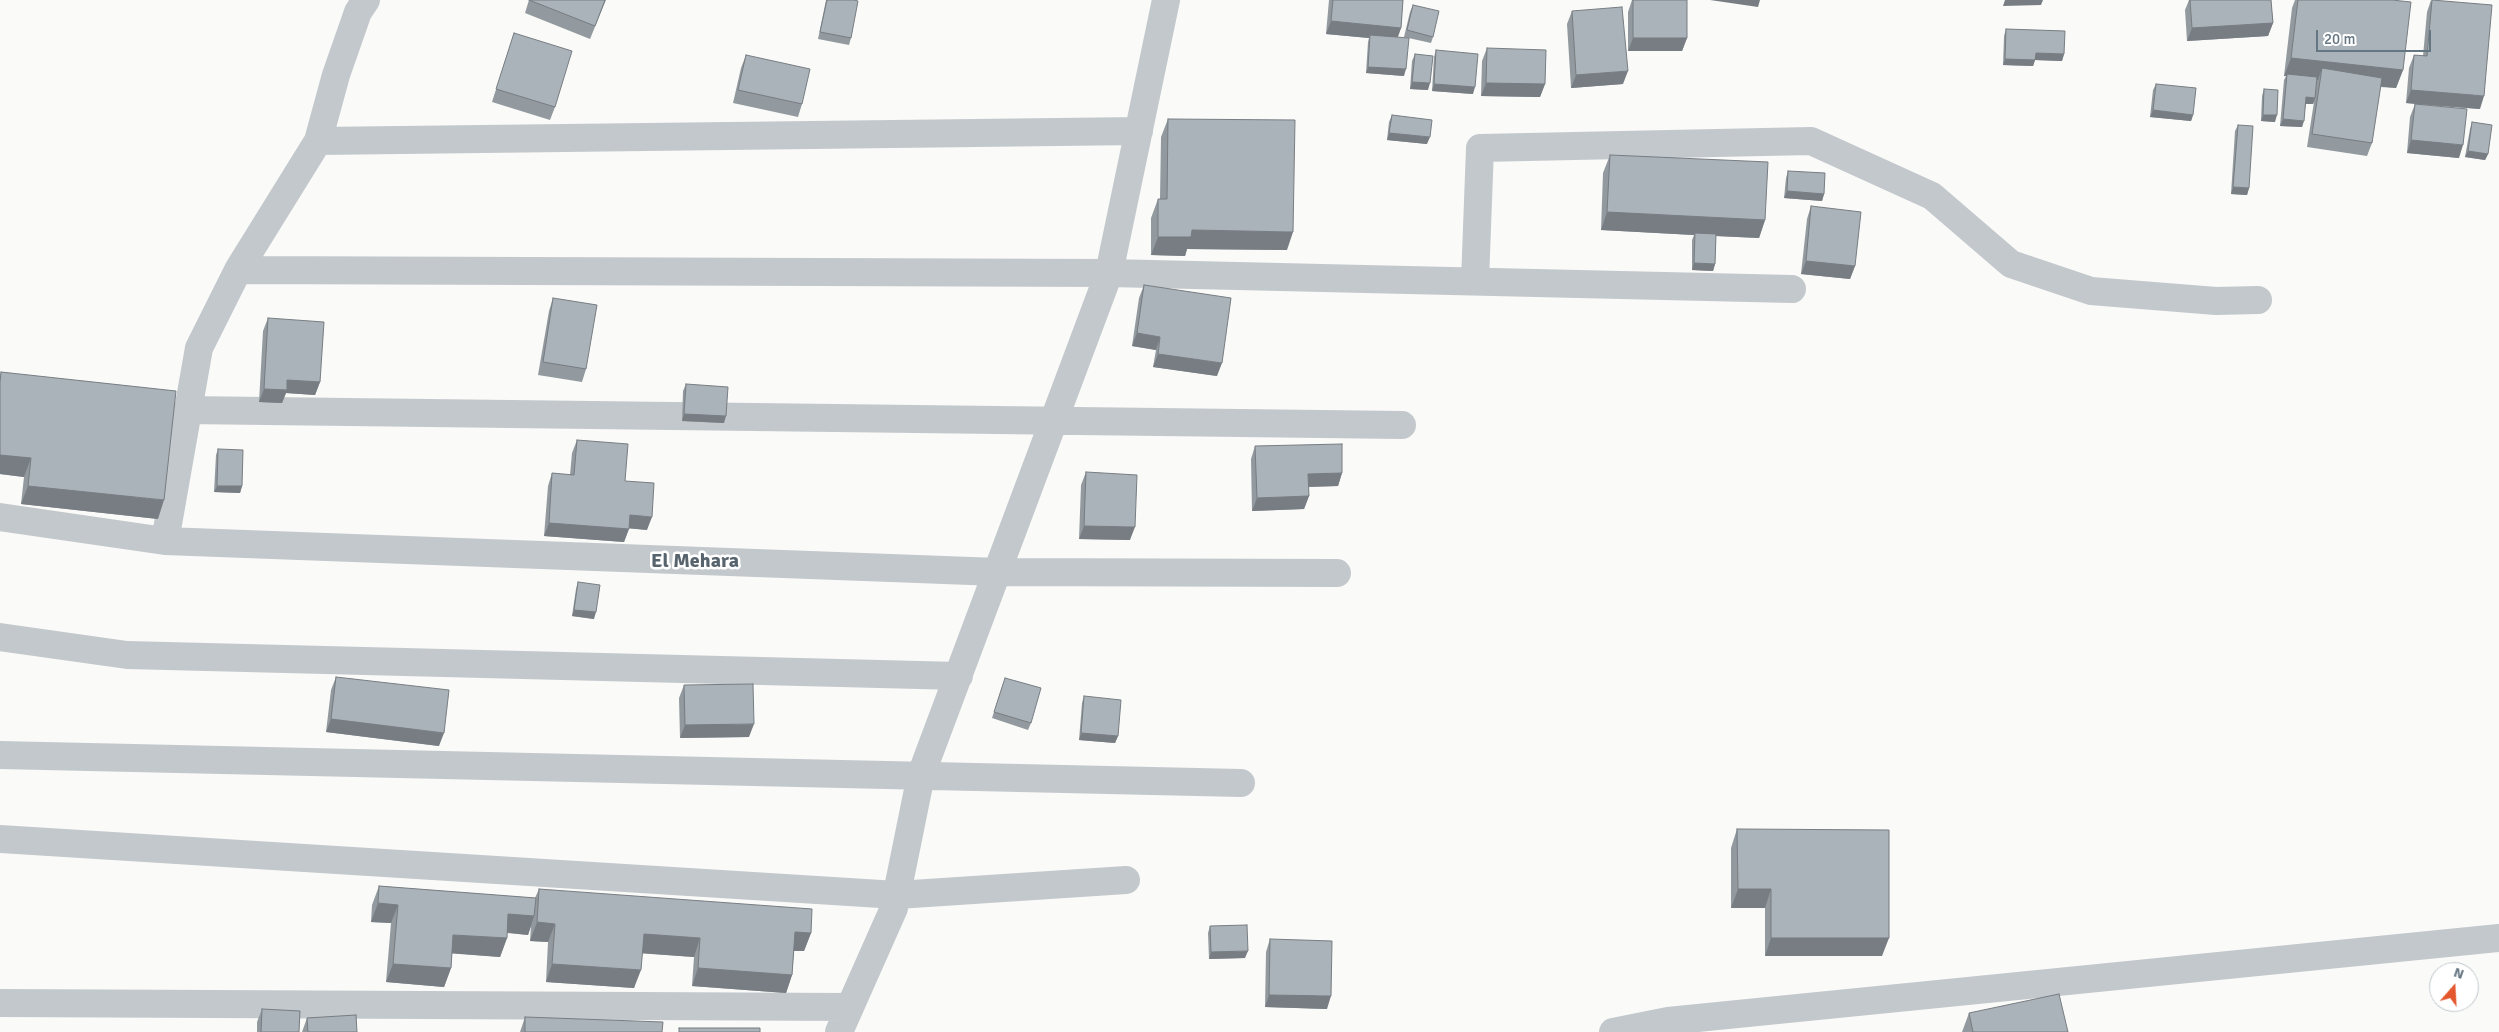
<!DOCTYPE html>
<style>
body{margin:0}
#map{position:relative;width:2499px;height:1032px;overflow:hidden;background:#fafaf8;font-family:Signika,sans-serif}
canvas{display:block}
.north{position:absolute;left:2429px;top:962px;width:50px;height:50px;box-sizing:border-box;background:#fff;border:1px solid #c1c8cd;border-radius:50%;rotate:19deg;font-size:14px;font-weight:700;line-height:20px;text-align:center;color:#657683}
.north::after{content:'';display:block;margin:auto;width:18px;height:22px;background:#e4572e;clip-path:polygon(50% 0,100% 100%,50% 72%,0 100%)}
.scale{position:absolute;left:2316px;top:30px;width:115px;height:22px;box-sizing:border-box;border:2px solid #657683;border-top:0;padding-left:6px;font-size:15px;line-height:18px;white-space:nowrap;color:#657683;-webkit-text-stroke:4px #fff;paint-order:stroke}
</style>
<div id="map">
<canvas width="2499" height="1032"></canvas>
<div class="north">N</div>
<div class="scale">20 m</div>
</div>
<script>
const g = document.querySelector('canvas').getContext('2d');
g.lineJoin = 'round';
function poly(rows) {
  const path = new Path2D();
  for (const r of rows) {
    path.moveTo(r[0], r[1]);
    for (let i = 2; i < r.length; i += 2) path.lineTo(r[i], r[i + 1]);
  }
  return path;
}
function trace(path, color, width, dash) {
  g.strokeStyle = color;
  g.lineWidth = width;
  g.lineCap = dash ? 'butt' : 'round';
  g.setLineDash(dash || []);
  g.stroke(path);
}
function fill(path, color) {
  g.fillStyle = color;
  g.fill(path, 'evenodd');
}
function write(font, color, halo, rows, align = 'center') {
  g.font = font + ' Signika,sans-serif';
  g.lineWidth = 5;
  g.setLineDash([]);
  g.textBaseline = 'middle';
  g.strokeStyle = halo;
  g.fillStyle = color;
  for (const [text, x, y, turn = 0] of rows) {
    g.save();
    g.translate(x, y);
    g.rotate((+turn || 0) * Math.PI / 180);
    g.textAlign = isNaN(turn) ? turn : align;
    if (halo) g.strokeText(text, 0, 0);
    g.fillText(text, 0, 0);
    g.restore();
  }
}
trace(poly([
 [318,141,1139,131],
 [238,270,1109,273,1792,289],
 [1475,281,1480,148,1811,141,1932,196,2011,264,2091,291,2216,301,2258,300],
 [186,410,1402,425],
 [0,517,165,541,998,572,1337,573],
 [165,541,199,348,238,270,318,141,336,75,358,12,366,0],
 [0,637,127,655,959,676],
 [0,755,1241,783],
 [0,839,897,895,1126,880],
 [0,1003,850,1007],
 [839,1032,894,908,921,775,1109,273,1166,0],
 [1613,1032,1668,1021,2499,938]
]), '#c3c8cc', 28);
fill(poly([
 [529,0,606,0,590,39,525,13],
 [826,0,854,0,851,38,849,45,818,39],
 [1329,0,1403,0,1401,28,1398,37,1404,76,1366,73,1368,42,1369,38,1326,34],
 [1632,0,1687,0,1687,38,1682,51,1628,51,1628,12],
 [2189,0,2271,0,2273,23,2268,36,2187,41,2185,10],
 [2295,0,2392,0,2403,70,2396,88,2380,87,2372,143,2367,156,2307,147,2314,102,2313,104,2306,104,2302,127,2280,126,2284,80,2286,76,2284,76,2292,8],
 [2431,0,2480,109,2424,105,2459,158,2407,153,2410,117,2415,104,2406,103,2409,68,2414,55,2423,56,2427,12],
 [1413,5,1433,37,1431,43,1404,37,1410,12],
 [1572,11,1623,84,1571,88,1567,24],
 [2006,29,2064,54,2062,61,2035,60,2033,66,2003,65,2004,36],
 [514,33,555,107,550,120,492,102],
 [1487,48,1545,84,1540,97,1481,96,1482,61],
 [1436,50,1473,94,1432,91,1434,57],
 [1415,54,1428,90,1410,89,1412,61],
 [746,55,802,104,798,117,733,103,741,68],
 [2156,84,2193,115,2191,121,2150,117,2153,90],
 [2264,89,2275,122,2261,121,2262,96],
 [1392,115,1427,144,1387,140,1389,122],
 [1168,119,1287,250,1187,249,1185,256,1151,255,1151,218,1158,199,1160,199,1161,137],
 [2472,122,2488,154,2485,160,2465,157,2470,129],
 [2238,125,2249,188,2247,195,2231,194,2235,131],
 [1610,155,1765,220,1759,238,1716,236,1715,264,1713,271,1692,270,1692,240,1694,235,1601,230,1603,173],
 [1788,171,1824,194,1822,201,1784,198,1786,178],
 [1811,206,1855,266,1850,279,1801,274,1807,219],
 [1144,285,1217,376,1153,367,1156,350,1132,346,1139,298],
 [553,298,586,369,582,382,538,375,549,311],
 [268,318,320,382,315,395,286,393,282,403,259,402,263,331],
 [1,372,158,519,21,504,24,477,0,474,0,375],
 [686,384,724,423,682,421,683,391],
 [577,440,625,481,647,530,629,528,624,542,544,536,548,486,552,473,570,475,572,453],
 [1255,446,1342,473,1338,486,1308,487,1309,496,1304,509,1252,511,1251,459],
 [218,449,242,486,240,493,214,492,216,455],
 [1086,472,1130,540,1079,539,1081,485],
 [578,582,594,619,572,616,576,589],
 [336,677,439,746,326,732,331,690],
 [1003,684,1031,723,1028,730,992,718],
 [684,685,749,737,680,738,679,698],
 [1084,696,1118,736,1115,743,1079,740,1082,703],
 [1737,829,1882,956,1765,956,1765,908,1731,908,1731,848],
 [379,886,535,898,539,889,811,933,804,951,794,951,792,975,786,993,692,986,694,957,642,953,634,988,546,982,548,942,530,941,531,926,528,935,507,933,507,938,500,957,452,953,451,968,444,987,386,982,391,923,371,922,372,905],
 [1210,926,1245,958,1209,959,1208,933],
 [1270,939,1327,1009,1265,1007,1266,952],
 [262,1009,299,1032,257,1032,257,1022],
 [1969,1013,2068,1032,1962,1032],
 [525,1017,662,1032,520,1032],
 [307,1018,357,1032,302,1032]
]), '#929a9f');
fill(poly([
 [1710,0,1760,0,1758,7],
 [2005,0,2043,0,2041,5,2003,6],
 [1331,21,1401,28,1396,41,1370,35,1369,38,1326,34],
 [2273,23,2268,36,2187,41,2192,28],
 [1633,38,1687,38,1682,51,1628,51],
 [2036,53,2064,54,2062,61,2035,60,2033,66,2003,65,2005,59],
 [2291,58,2403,70,2396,88,2320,80,2322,68,2318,80,2286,76,2287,74,2286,76,2284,76],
 [1368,67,1406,69,1404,76,1366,73],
 [1628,71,1623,84,1571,88,1576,75],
 [1412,82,1430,83,1428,90,1410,89],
 [1486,83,1545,84,1540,97,1481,96],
 [1434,84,1475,87,1473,94,1432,91],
 [2411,90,2484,96,2480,109,2406,103],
 [2306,97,2315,98,2313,104,2304,104],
 [2153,110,2193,115,2191,121,2150,117],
 [2263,115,2277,115,2275,122,2261,121],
 [2283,119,2304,121,2302,127,2280,126],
 [1389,133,1430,137,1427,144,1387,140],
 [2411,140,2463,145,2459,158,2407,153],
 [2468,151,2488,154,2485,160,2465,157],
 [2233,187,2249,188,2247,195,2231,194],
 [1787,191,1824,194,1822,201,1784,198],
 [1607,212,1765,220,1759,238,1695,235,1695,233,1694,235,1601,230],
 [1192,230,1293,232,1287,250,1187,249,1185,256,1151,255,1158,237],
 [1806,261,1855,266,1850,279,1801,274],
 [1694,263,1715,264,1713,271,1692,270],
 [1137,333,1160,337,1156,350,1132,346],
 [1158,354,1222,363,1217,376,1153,367],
 [287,380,320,382,315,395,286,393,282,403,259,402,264,389],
 [684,414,726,416,724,423,682,421],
 [0,455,31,458,24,477,0,474],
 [1342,473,1338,486,1303,487,1308,474],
 [28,486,164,500,158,519,21,504],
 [217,486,242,486,240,493,214,492],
 [1309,496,1304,509,1252,511,1257,498],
 [630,515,652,517,647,530,625,528],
 [549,523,629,529,624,542,544,536],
 [1084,526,1135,527,1130,540,1079,539],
 [574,610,596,612,594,619,572,616],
 [331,719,444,733,439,746,326,732],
 [754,724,749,737,680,738,685,725],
 [1081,733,1118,736,1115,743,1079,740],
 [1738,889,1771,889,1765,908,1731,908],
 [378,903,398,905,391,923,371,922],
 [508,914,534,916,528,935,502,932],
 [537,922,555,924,548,942,530,941],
 [795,932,811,933,804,951,788,951],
 [644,934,700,938,694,957,637,953],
 [453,935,507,938,500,957,446,953],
 [1771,938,1889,938,1882,956,1765,956],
 [1248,951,1245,958,1209,959,1211,952],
 [393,964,451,968,444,987,386,982],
 [552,964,641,970,634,988,546,982],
 [698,968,792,975,786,993,692,986],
 [1269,995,1331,996,1327,1009,1265,1007]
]), '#777d82');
const building = poly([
 [529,0,605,0,595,26,529,0],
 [827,0,854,0,858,1,851,38,820,32,827,0],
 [1333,0,1403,0,1401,28,1331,21,1333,0],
 [1633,0,1687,0,1687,38,1633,38,1633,0],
 [2190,0,2271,0,2273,23,2192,28,2190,0],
 [2298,0,2392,0,2411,2,2403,70,2291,58,2298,0],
 [2432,0,2492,5,2484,96,2411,90,2414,55,2427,56,2432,0],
 [1413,5,1439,11,1433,37,1407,30,1413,5],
 [1622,7,1628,71,1576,75,1572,11,1622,7],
 [2006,29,2065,31,2064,54,2036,53,2035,60,2005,59,2006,29],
 [514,33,572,51,555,107,496,89,514,33],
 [1370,35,1409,38,1406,69,1368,67,1370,35],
 [1487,48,1546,50,1545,84,1486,83,1487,48],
 [1436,50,1478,54,1475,87,1434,84,1436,50],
 [1415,54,1433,56,1430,83,1412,82,1415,54],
 [746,55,810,69,802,104,738,90,746,55],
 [2322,68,2382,78,2372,143,2312,134,2322,68],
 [2287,74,2317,77,2315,98,2306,97,2304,121,2283,119,2287,74],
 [2156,84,2196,88,2193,115,2153,110,2156,84],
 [2264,89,2278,90,2277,115,2263,115,2264,89],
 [2415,104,2467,109,2463,145,2411,140,2415,104],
 [1392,115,1432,120,1430,137,1389,133,1392,115],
 [1168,119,1295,120,1293,232,1192,230,1191,237,1158,237,1158,199,1167,199,1168,119],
 [2472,122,2492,125,2488,154,2468,151,2472,122],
 [2238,125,2253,126,2249,188,2233,187,2238,125],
 [1610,155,1768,162,1765,220,1607,212,1610,155],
 [1788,171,1825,173,1824,194,1787,191,1788,171],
 [1811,206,1861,212,1855,266,1806,261,1811,206],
 [1695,233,1716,234,1715,264,1694,263,1695,233],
 [1144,285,1231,298,1222,363,1158,354,1160,337,1137,333,1144,285],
 [553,298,597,305,586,369,543,362,553,298],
 [268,318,324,322,320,382,287,380,287,390,264,389,268,318],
 [1,372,176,391,164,500,28,486,31,458,0,455,0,382,1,372],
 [686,384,728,387,726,416,684,414,686,384],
 [577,440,628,444,625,481,654,483,652,517,630,515,629,529,549,523,552,473,574,475,577,440],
 [1342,444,1342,473,1308,474,1309,496,1257,498,1255,446,1342,444],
 [218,449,243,450,242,486,217,486,218,449],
 [1086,472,1137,475,1135,527,1084,526,1086,472],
 [578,582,600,585,596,612,574,610,578,582],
 [336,677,449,690,444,733,331,719,336,677],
 [1005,678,1041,688,1031,723,994,712,1005,678],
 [753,684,754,724,685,725,684,685,753,684],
 [1084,696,1121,700,1118,736,1081,733,1084,696],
 [1737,829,1889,830,1889,938,1771,938,1771,889,1738,889,1737,829],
 [379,886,536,898,534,916,508,914,507,938,453,935,451,968,393,964,398,905,378,903,379,886],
 [539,889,812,909,811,933,795,932,792,975,698,968,700,938,644,934,641,970,552,964,555,924,537,922,539,889],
 [1247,925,1248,951,1211,952,1210,926,1247,925],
 [1270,939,1332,941,1331,996,1269,995,1270,939],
 [2059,994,2068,1032,1973,1032,1969,1013,2059,994],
 [262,1009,300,1011,299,1032,261,1032,262,1009],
 [356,1015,357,1032,308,1032,307,1018,356,1015],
 [525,1017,663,1022,662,1032,525,1032,525,1017],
 [679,1028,760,1028,760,1032,679,1032,679,1028]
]);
fill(building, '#aab3b9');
trace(building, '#777d82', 1);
write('bold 20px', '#57646e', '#fff', [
 ["El Mehara",695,562]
]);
</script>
